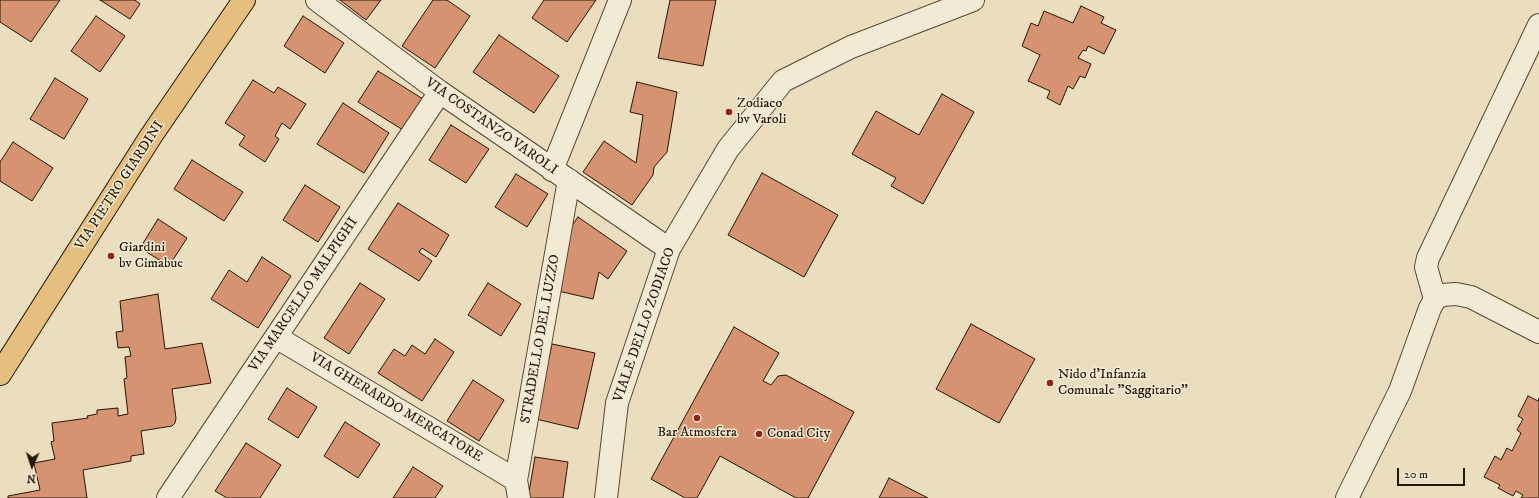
<!DOCTYPE html>
<style>
body{margin:0}
#map{position:relative;width:1539px;height:498px;overflow:hidden;background:#eadebe;font-family:"IM FELL DW Pica",serif}
canvas{display:block}
.north{position:absolute;left:12px;top:446px;width:40px;height:40px;-webkit-text-stroke:3px #f1ead5;paint-order:stroke;rotate:183deg;font-size:11px;font-weight:700;line-height:16px;text-align:center;color:#271602}
.north::after{content:'';display:block;margin:auto;width:14px;height:18px;background:#271602;clip-path:polygon(50% 0,100% 100%,50% 72%,0 100%)}
.scale{position:absolute;left:1397px;top:468px;width:68px;height:18px;box-sizing:border-box;border:2px solid #271602;border-top:0;padding-left:5px;font-size:12px;line-height:14px;white-space:nowrap;color:#271602;-webkit-text-stroke:3px #f1ead5;paint-order:stroke}
</style>
<div id="map">
<canvas width="1539" height="498"></canvas>
<div class="north">N</div>
<div class="scale">20 m</div>
</div>
<script>
const g = document.querySelector('canvas').getContext('2d');
g.lineJoin = 'round';
function fill(path, color) {
  g.fillStyle = color;
  g.fill(path, 'evenodd');
}
function poly(rows) {
  const path = new Path2D();
  for (const r of rows) {
    path.moveTo(r[0], r[1]);
    for (let i = 2; i < r.length; i += 2) path.lineTo(r[i], r[i + 1]);
  }
  return path;
}
function trace(path, color, width, dash) {
  g.strokeStyle = color;
  g.lineWidth = width;
  g.lineCap = dash ? 'butt' : 'round';
  g.setLineDash(dash || []);
  g.stroke(path);
}
function write(font, color, halo, rows, align = 'center') {
  g.font = font + ' "IM FELL DW Pica",serif';
  g.lineWidth = 3;
  g.setLineDash([]);
  g.textBaseline = 'middle';
  g.strokeStyle = halo;
  g.fillStyle = color;
  for (const [text, x, y, turn = 0] of rows) {
    g.save();
    g.translate(x, y);
    g.rotate((+turn || 0) * Math.PI / 180);
    g.textAlign = isNaN(turn) ? turn : align;
    if (halo) g.strokeText(text, 0, 0);
    g.fillText(text, 0, 0);
    g.restore();
  }
}
const building = poly([
 [0,0,60,0,31,42,0,22,0,0],
 [100,0,135,0,140,4,130,19,100,0],
 [340,0,381,0,366,20,340,0],
 [433,0,447,0,470,16,435,68,402,46,433,0],
 [544,0,596,0,567,42,532,18,544,0],
 [670,0,716,0,703,66,658,58,670,0],
 [1081,6,1104,17,1101,23,1116,30,1104,54,1088,46,1086,51,1083,50,1078,58,1091,64,1085,78,1080,76,1073,89,1068,86,1060,105,1047,98,1050,91,1028,81,1040,55,1022,46,1031,23,1038,26,1044,11,1073,23,1081,6],
 [96,16,125,36,100,72,71,51,96,16],
 [303,16,344,43,325,73,284,46,303,16],
 [499,35,559,76,534,113,473,72,499,35],
 [378,71,423,99,403,130,358,102,378,71],
 [55,78,88,99,64,139,30,119,55,78],
 [253,80,274,93,278,87,306,104,290,129,282,123,275,136,279,139,265,162,239,145,245,136,225,123,253,80],
 [637,82,677,92,667,152,654,167,653,175,632,205,583,172,604,141,636,163,643,115,630,112,637,82],
 [942,94,974,112,923,204,891,186,896,178,852,154,876,111,919,135,942,94],
 [343,103,389,133,364,173,317,144,343,103],
 [451,125,489,149,466,183,429,160,451,125],
 [13,142,53,168,32,201,0,181,0,162,13,142],
 [192,160,243,192,224,221,174,189,192,160],
 [762,173,838,215,804,277,728,235,762,173],
 [516,174,548,194,527,227,495,207,516,174],
 [305,185,340,207,318,242,283,220,305,185],
 [398,203,449,235,436,257,422,248,419,252,432,261,419,281,368,249,398,203],
 [578,217,627,251,608,279,599,272,593,299,554,290,569,230,578,217],
 [158,219,187,238,169,266,140,248,158,219],
 [262,257,291,276,258,328,211,299,229,270,247,282,262,257],
 [360,283,385,299,349,354,324,338,360,283],
 [488,283,521,304,501,336,468,315,488,283],
 [158,294,165,349,202,343,211,383,172,389,176,418,175,423,172,426,141,431,144,454,131,456,131,461,83,470,87,498,8,498,8,496,40,490,34,463,55,459,51,442,54,441,52,423,88,418,87,416,97,414,97,410,118,408,118,416,128,414,124,379,127,378,125,357,131,356,129,347,118,348,116,332,123,331,120,301,158,294],
 [971,324,1035,359,999,423,936,389,971,324],
 [734,327,779,353,763,381,771,385,778,376,786,375,854,412,808,498,796,498,720,456,697,498,685,498,651,479,734,327],
 [435,339,454,352,422,401,378,373,394,349,405,356,412,345,425,354,435,339],
 [552,344,595,353,578,429,536,419,552,344],
 [473,380,504,400,479,441,447,421,473,380],
 [287,388,317,407,298,438,268,419,287,388],
 [1528,396,1538,401,1539,398,1539,498,1521,498,1523,495,1516,491,1513,496,1498,488,1500,485,1484,477,1495,456,1501,460,1507,448,1512,451,1521,433,1517,430,1523,419,1518,416,1528,396],
 [345,422,380,444,358,478,324,456,345,422],
 [246,443,281,465,260,498,227,498,215,491,246,443],
 [535,457,568,462,563,498,528,498,535,457],
 [413,467,443,486,435,498,393,498,413,467],
 [889,478,928,498,879,498,889,478]
]);
fill(building, '#d59372');
trace(building, '#271602', 1);
const minor = poly([
 [317,0,440,92,669,249],
 [552,170,620,0],
 [1435,299,1442,295,1456,294,1471,297,1539,332],
 [276,337,516,480],
 [168,498,440,92],
 [519,498,516,480,569,180],
 [606,498,617,403,669,249,728,149,783,81,851,47,973,0],
 [1347,498,1400,391,1430,308,1435,299,1426,267,1428,258,1539,25]
]);
const major = poly([
 [0,374,151,136,244,0]
]);
trace(minor, '#584831', 24);
trace(major, '#271602', 24);
trace(minor, '#f1ead5', 22);
trace(major, '#e5bf7f', 22);
for (const [x, y, r, color] of [
 [729,112,4,"#8f2418"],
 [111,256,4,"#8f2418"],
 [1050,383,4,"#8f2418"],
 [697,418,4,"#8f2418"],
 [759,434,4,"#8f2418"]
]) {
  const dot = new Path2D();
  dot.arc(x, y, r, 0, 2 * Math.PI);
  g.fillStyle = color;
  g.fill(dot);
  trace(dot, '#f1ead5', 1.5);
}
write('14px', '#271602', '#f1ead5', [
 ["Zodiaco",737,104],
 ["bv Varoli",737,120],
 ["Giardini",119,248],
 ["bv Cimabue",119,264],
 ["Nido d'Infanzia",1058,375],
 ["Comunale \"Saggitario\"",1058,391],
 ["Bar Atmosfera",697,433,"center"],
 ["Conad City",767,434]
], 'left');
write('14px', '#271602', '#f1ead5', [
 ["VIA COSTANZO VAROLI",491,127,35],
 ["VIA PIETRO GIARDINI",120,186,-57],
 ["VIA MARCELLO MALPIGHI",304,295,-56],
 ["VIALE DELLO ZODIACO",645,325,-71],
 ["STRADELLO DEL LUZZO",541,339,-80],
 ["VIA GHERARDO MERCATORE",396,408,31]
]);
</script>
